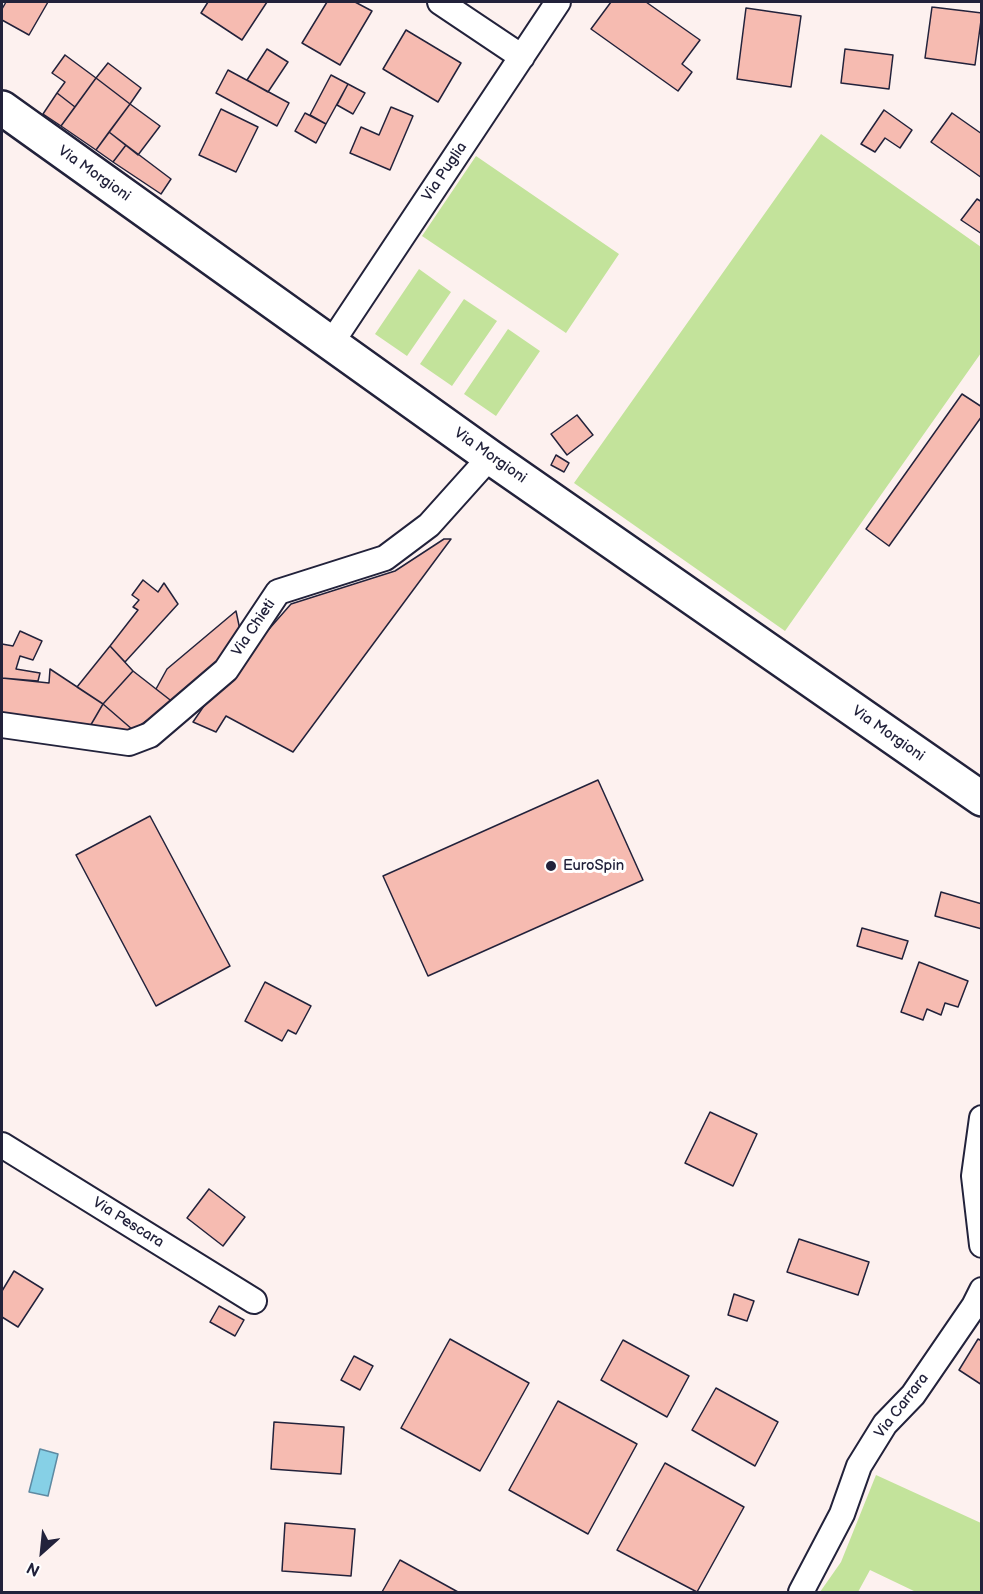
<!DOCTYPE html>
<style>
body{margin:0}
#map{position:relative;width:983px;height:1594px;overflow:hidden;background:#fdf1ef;font-family:"Balsamiq Sans",sans-serif}
canvas{display:block}
.frame{position:absolute;inset:0;border:3px solid #22223b;pointer-events:none}
.north{position:absolute;left:12px;top:1522px;width:60px;height:60px;-webkit-text-stroke:4px #fff;paint-order:stroke;rotate:207deg;font-size:16px;font-weight:700;line-height:24px;text-align:center;color:#22223b}
.north::after{content:'';display:block;margin:auto;width:21px;height:27px;background:#22223b;clip-path:polygon(50% 0,100% 100%,50% 72%,0 100%)}
</style>
<div id="map">
<canvas width="983" height="1594"></canvas>
<div class="frame"></div>
<div class="north">N</div>
</div>
<script>
const g = document.querySelector('canvas').getContext('2d');
g.lineJoin = 'round';
function fill(path, color) {
  g.fillStyle = color;
  g.fill(path, 'evenodd');
}
function poly(rows) {
  const path = new Path2D();
  for (const r of rows) {
    path.moveTo(r[0], r[1]);
    for (let i = 2; i < r.length; i += 2) path.lineTo(r[i], r[i + 1]);
  }
  return path;
}
function trace(path, color, width, dash) {
  g.strokeStyle = color;
  g.lineWidth = width;
  g.lineCap = dash ? 'butt' : 'round';
  g.setLineDash(dash || []);
  g.stroke(path);
}
function write(font, color, halo, rows, align = 'center') {
  g.font = font + ' "Balsamiq Sans",sans-serif';
  g.lineWidth = 6;
  g.setLineDash([]);
  g.textBaseline = 'middle';
  g.strokeStyle = halo;
  g.fillStyle = color;
  for (const [text, x, y, turn = 0] of rows) {
    g.save();
    g.translate(x, y);
    g.rotate((+turn || 0) * Math.PI / 180);
    g.textAlign = isNaN(turn) ? turn : align;
    if (halo) g.strokeText(text, 0, 0);
    g.fillText(text, 0, 0);
    g.restore();
  }
}
fill(poly([
 [821,134,981,247,981,353,785,631,574,483],
 [476,156,619,254,566,333,422,236],
 [419,269,451,292,407,356,375,334],
 [464,299,497,321,452,386,420,364],
 [508,329,540,351,496,416,464,394],
 [876,1475,981,1523,981,1592,916,1592,870,1570,858,1592,820,1592,841,1562]
]), '#c3e39b');
const water = poly([
 [40,1449,58,1454,48,1496,29,1492,40,1449]
]);
fill(water, '#86d0e6');
trace(water, '#5e8aa2', 1.5);
const building = poly([
 [6,2,48,2,29,35,2,20,2,9,6,2],
 [208,2,267,2,242,40,201,13,208,2],
 [327,2,355,2,372,11,340,65,302,43,327,2],
 [611,2,646,2,700,40,682,64,692,72,678,91,591,29,611,2],
 [932,7,982,13,975,65,925,58,932,7],
 [746,8,801,16,791,87,737,79,746,8],
 [406,30,461,63,438,102,383,69,406,30],
 [267,49,288,62,268,92,247,80,267,49],
 [845,49,893,55,889,89,841,83,845,49],
 [65,55,96,78,75,107,57,93,65,82,52,73,65,55],
 [108,63,141,88,130,104,96,78,108,63],
 [228,70,289,103,277,126,216,93,228,70],
 [331,75,348,84,326,124,310,115,331,75],
 [96,78,130,104,96,150,61,126,96,78],
 [348,84,365,93,353,114,337,105,348,84],
 [57,93,75,107,61,126,43,114,57,93],
 [130,104,160,126,138,155,109,132,130,104],
 [391,107,413,116,390,170,350,153,361,127,379,135,391,107],
 [221,109,258,127,236,172,199,155,221,109],
 [884,110,912,130,900,148,885,138,875,152,861,144,884,110],
 [305,113,326,124,316,143,295,131,305,113],
 [952,113,982,134,982,178,931,142,952,113],
 [109,132,126,145,113,162,96,150,109,132],
 [126,145,171,179,161,194,113,162,126,145],
 [977,199,982,202,982,234,961,220,977,199],
 [962,394,982,407,982,416,889,546,866,529,962,394],
 [577,415,593,435,567,455,551,434,577,415],
 [556,455,569,463,564,472,551,465,556,455],
 [444,539,451,539,293,752,226,716,216,732,193,722,212,694,291,604,395,571,444,539],
 [143,580,158,592,164,583,178,604,125,662,110,646,138,610,133,607,139,600,132,595,143,580],
 [236,611,240,630,219,663,174,703,156,689,167,669,236,611],
 [20,631,42,641,33,660,20,656,16,669,40,673,38,681,2,678,2,644,13,646,20,631],
 [110,646,133,671,103,704,77,687,110,646],
 [50,669,103,704,89,728,2,716,2,678,49,683,50,669],
 [133,671,174,703,133,730,103,704,133,671],
 [103,704,133,730,126,734,89,728,103,704],
 [598,780,643,880,428,976,383,876,598,780],
 [150,816,230,966,156,1006,76,855,150,816],
 [941,892,982,904,982,929,935,916,941,892],
 [862,928,908,941,902,959,857,946,862,928],
 [919,962,968,981,958,1007,945,1003,941,1015,927,1009,923,1020,901,1012,919,962],
 [265,982,311,1006,296,1034,288,1030,282,1041,245,1021,265,982],
 [710,1112,757,1134,733,1186,685,1163,710,1112],
 [209,1189,245,1217,223,1246,187,1218,209,1189],
 [799,1239,869,1262,858,1295,787,1272,799,1239],
 [14,1271,43,1289,18,1327,2,1317,2,1291,14,1271],
 [734,1294,754,1301,747,1321,728,1315,734,1294],
 [219,1306,244,1320,235,1336,210,1322,219,1306],
 [450,1339,529,1383,480,1471,401,1428,450,1339],
 [978,1339,982,1341,982,1385,959,1370,978,1339],
 [623,1340,689,1376,667,1417,601,1380,623,1340],
 [354,1356,373,1366,360,1390,341,1380,354,1356],
 [716,1388,778,1422,755,1466,692,1430,716,1388],
 [558,1401,637,1444,588,1534,509,1490,558,1401],
 [274,1422,344,1427,341,1474,271,1469,274,1422],
 [665,1463,744,1507,697,1592,617,1550,665,1463],
 [285,1523,355,1529,351,1576,282,1571,285,1523],
 [400,1560,458,1592,382,1592,400,1560]
]);
fill(building, '#f6bbb1');
trace(building, '#22223b', 1.5);
const minor = poly([
 [440,2,522,57],
 [332,342,558,2],
 [2,725,129,743,150,735,226,670,278,592,385,558,429,525,490,457],
 [982,1118,974,1176,982,1245],
 [2,1145,254,1301],
 [801,1592,842,1514,859,1466,885,1424,913,1395,974,1306,982,1290]
]);
const secondary = poly([
 [2,108,490,457,982,799]
]);
trace(minor, '#22223b', 28);
trace(secondary, '#22223b', 38);
trace(minor, '#fff', 24);
trace(secondary, '#fff', 33);
for (const [x, y, r, color] of [
 [551,866,6,"#22223b"]
]) {
  const dot = new Path2D();
  dot.arc(x, y, r, 0, 2 * Math.PI);
  g.fillStyle = color;
  g.fill(dot);
  trace(dot, '#fff', 2);
}
write('15px', '#22223b', '#fff', [
 ["Via Puglia",445,172,-56],
 ["Via Morgioni",94,174,35],
 ["Via Morgioni",490,456,35],
 ["Via Chieti",254,628,-56],
 ["Via Morgioni",888,734,35],
 ["Via Pescara",128,1223,32],
 ["Via Carrara",902,1406,-52]
]);
write('15px', '#22223b', '#fff', [
 ["EuroSpin",563,866]
], 'left');
</script>
